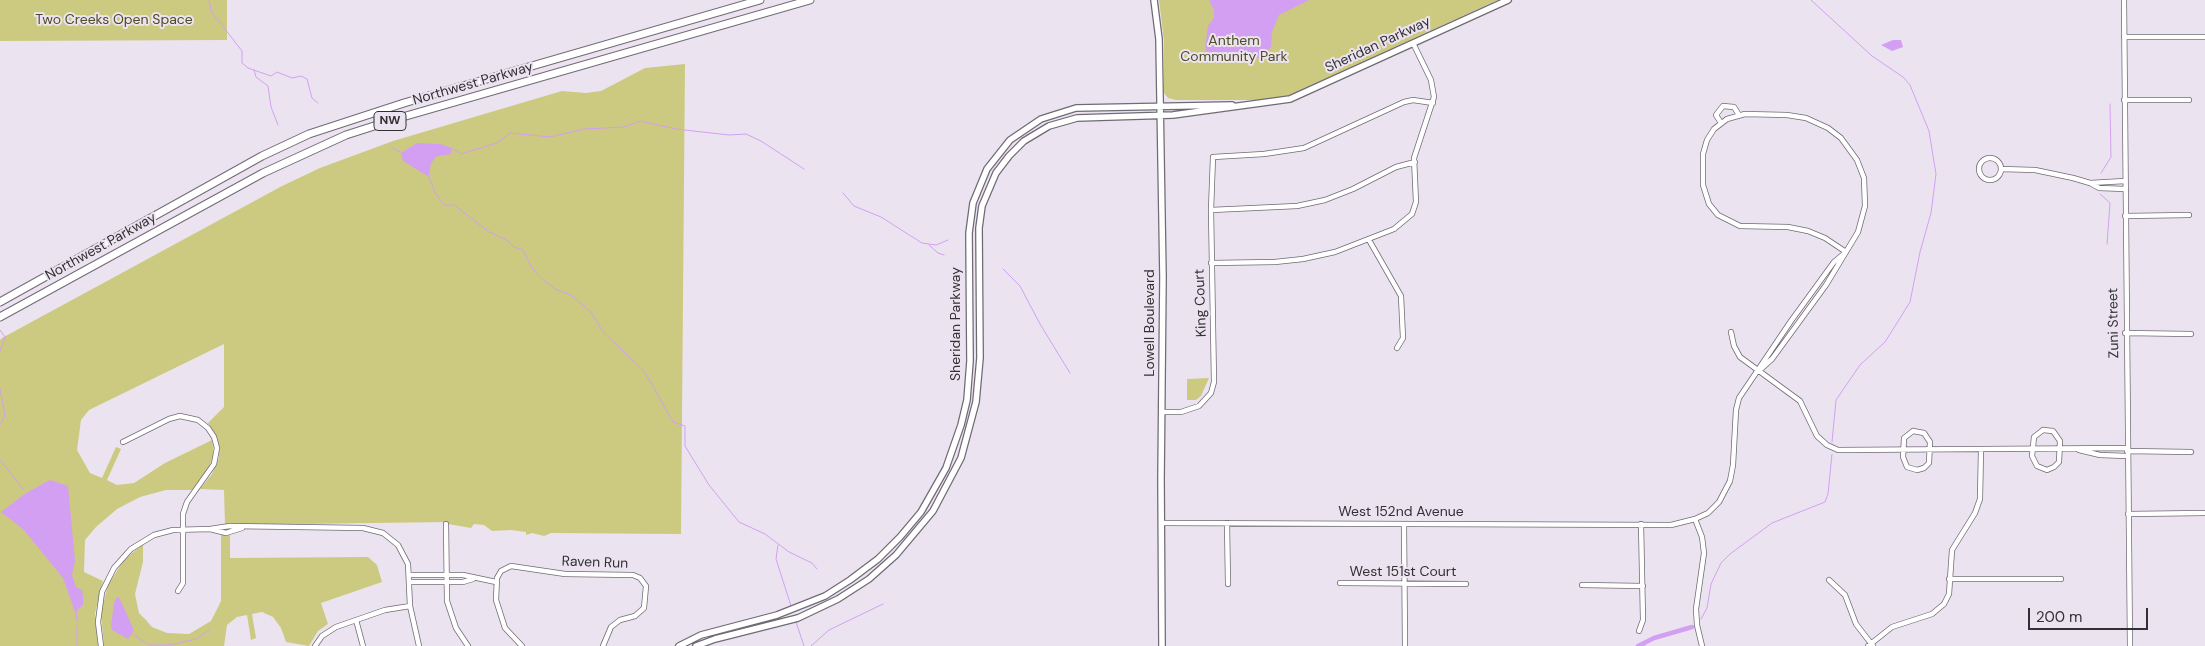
<!DOCTYPE html>
<style>
body{margin:0}
#map{position:relative;width:2205px;height:646px;overflow:hidden;background:#ebe4f0;font-family:"DM Sans",sans-serif}
canvas{display:block}
.scale{position:absolute;left:2028px;top:608px;width:120px;height:22px;box-sizing:border-box;border:2px solid #333035;border-top:0;padding-left:6px;font-size:15px;line-height:18px;white-space:nowrap;color:#333035;-webkit-text-stroke:4px #ebe4f0;paint-order:stroke}
</style>
<div id="map">
<canvas width="2205" height="646"></canvas>
<div class="scale">200 m</div>
</div>
<script>
const g = document.querySelector('canvas').getContext('2d');
g.lineJoin = 'round';
function fill(path, color) {
  g.fillStyle = color;
  g.fill(path, 'evenodd');
}
function poly(rows) {
  const path = new Path2D();
  for (const r of rows) {
    if (r.length === 3) {
      path.moveTo(r[0] + r[2], r[1]);
      path.arc(r[0], r[1], r[2], 0, 2 * Math.PI);
      continue;
    }
    path.moveTo(r[0], r[1]);
    for (let i = 2; i < r.length; i += 2) path.lineTo(r[i], r[i + 1]);
  }
  return path;
}
function trace(path, color, width, dash) {
  g.strokeStyle = color;
  g.lineWidth = width;
  g.lineCap = dash ? 'butt' : 'round';
  g.setLineDash(dash || []);
  g.stroke(path);
}
function write(font, color, halo, rows, align = 'center') {
  g.font = font + ' "DM Sans",sans-serif';
  g.lineWidth = 4;
  g.setLineDash([]);
  g.textBaseline = 'middle';
  g.strokeStyle = halo;
  g.fillStyle = color;
  for (const [text, x, y, turn = 0] of rows) {
    g.save();
    g.translate(x, y);
    g.rotate((+turn || 0) * Math.PI / 180);
    g.textAlign = isNaN(turn) ? turn : align;
    if (halo) g.strokeText(text, 0, 0);
    g.fillText(text, 0, 0);
    g.restore();
  }
}
fill(poly([
 [0,0,227,0,227,40,0,41],
 [1159,0,1498,0,1288,96,1270,100,1176,100,1168,98,1164,93,1164,41],
 [685,64,681,534,551,533,544,536,532,533,526,535,526,532,511,530,492,531,484,525,474,524,471,528,448,524,448,522,225,525,224,490,200,489,212,474,219,458,218,440,208,423,224,407,224,344,89,410,81,420,77,450,90,473,102,478,116,447,121,449,107,480,117,485,134,483,165,463,212,440,213,448,213,457,208,469,192,490,166,490,140,497,117,509,96,527,85,540,84,572,103,581,95,613,98,646,0,646,0,340,2,338,282,186,320,168,393,141,562,91,586,93,601,91,645,68],
 [1209,378,1201,396,1196,400,1187,400,1187,379],
 [221,534,230,534,230,558,368,557,377,565,382,582,321,603,328,624,318,631,309,646,286,642,281,628,273,617,262,612,252,614,256,638,251,640,247,615,237,617,227,625,224,646,104,646,101,613,108,585,124,560,143,544,143,562,135,594,139,613,146,620,152,627,167,633,189,634,211,621,221,601]
]), '#ccca80');
fill(poly([
 [1209,0,1309,0,1279,15,1272,32,1271,47,1262,59,1246,56,1226,60,1215,60,1209,56,1205,48,1208,26,1214,18,1214,10],
 [1893,40,1901,40,1903,47,1892,51,1881,45],
 [417,143,440,144,452,148,451,154,437,156,431,163,429,177,403,161,401,153],
 [50,480,68,486,75,561,72,575,76,587,82,590,83,596,83,605,75,612,63,578,23,529,1,512,26,493],
 [119,597,134,630,128,639,112,630,111,626,114,603,116,598]
]), '#d39ff2');
trace(poly([
 [209,0,211,11,242,51,242,63,248,68,271,76,277,72,292,78,301,76,307,79,312,98,318,103],
 [1811,0,1872,56,1903,77,1910,85,1929,131,1936,174,1931,213,1920,252,1910,302,1885,342,1860,365,1836,400,1832,442],
 [254,70,256,77,268,86,271,107,278,125],
 [391,147,402,153],
 [452,148,461,154,497,143,510,133,550,137,584,129,624,127,640,121,676,129,729,135,746,134,761,141,804,169],
 [2101,173,2111,157,2110,104],
 [429,177,435,192,444,205,454,205,489,232,505,239,514,247,523,250,532,268,541,278,555,289,571,295,591,312,603,332,645,372,673,422,685,426,685,446,709,485,739,522,765,534,789,552,812,563,817,569],
 [843,193,854,206,881,217,922,243,936,245,948,240],
 [2100,194,2110,203,2107,244],
 [929,245,938,253,944,255],
 [1003,269,1020,286,1040,324,1070,373],
 [0,330,5,337,0,351],
 [0,389,5,415,0,425],
 [0,460,23,489],
 [778,545,776,559,791,606],
 [76,611,77,621],
 [1701,619,1707,608,1711,584,1721,563,1730,554,1772,523,1825,502,1828,494,1832,454],
 [796,622,804,646],
 [131,633,149,645],
 [150,645,170,645,196,639,209,630],
 [77,646,77,626],
 [811,646,829,630,883,604],
 [1645,646,1645,642]
]), '#d39ff2', 1);
trace(poly([
 [1638,646,1654,638,1692,627]
]), '#d39ff2', 4.5);
const minor = poly([
 [2124,0,2130,646],
 [2124,37,2205,37],
 [2124,100,2189,100],
 [1721,123,1716,115,1723,106,1734,107,1739,115],
 [1990,169,11],
 [2001,169,2035,170,2073,178,2090,183,2099,188,2125,189],
 [2090,183,2125,181],
 [1211,210,1297,206,1325,200,1353,189,1396,167,1415,162],
 [2125,216,2189,215],
 [1369,240,1401,296,1403,338,1397,348],
 [1211,263,1275,262,1303,259,1335,252,1394,229,1412,214,1416,202,1414,158,1434,97,1431,80,1413,43],
 [1731,332,1734,346,1740,357,1800,401,1817,436,1827,445,1838,450,2127,448],
 [2125,333,2191,334],
 [1762,368,1772,359,1826,285,1858,232,1865,206,1864,178,1857,160,1841,138,1828,128,1806,118,1787,115,1745,114,1727,119,1714,129,1707,140,1703,154,1703,185,1709,204,1718,215,1740,226,1788,227,1808,231,1825,238,1846,252],
 [1163,412,1181,412,1199,406,1211,393,1214,382,1211,210,1213,157,1264,154,1304,148,1404,102,1413,100,1433,103],
 [2043,430,2053,431,2060,441,2059,462,2054,467,2047,470,2037,466,2032,456,2034,437,2043,430],
 [1913,431,1924,433,1930,442,1929,463,1924,468,1917,470,1907,467,1903,457,1904,438,1913,431],
 [123,442,169,419,180,416,198,420,208,428,214,437,217,448,214,464,187,502,183,514,183,583,178,591],
 [2079,450,2100,455,2127,456],
 [2127,451,2191,452],
 [2128,514,2205,513],
 [1695,519,1702,537,1704,553,1696,609,1697,625,1702,646],
 [1161,523,1671,525,1695,519,1708,513,1719,502,1730,481,1733,465,1736,410,1739,398,1791,321,1834,262,1846,252],
 [1227,523,1228,584],
 [446,524,447,601,456,628,468,646],
 [1404,524,1405,646],
 [210,529,230,526,363,528,383,533,398,545,408,564,410,606,419,646],
 [409,575,463,575,496,582],
 [1949,579,2061,579],
 [1829,580,1845,595,1856,624,1873,646],
 [409,582,463,582,473,579],
 [1340,583,1466,584],
 [1582,585,1643,586],
 [356,620,363,646],
 [1639,631,1643,620,1641,524],
 [101,646,98,622,102,592,114,568,131,549,154,535,173,530,210,529,226,533,242,528],
 [315,646,322,636,336,627,385,610,410,606],
 [522,646,505,628,496,600,497,578,501,571,511,566,565,574,633,575,640,578,646,586,644,608,635,616,620,620,611,627,603,646],
 [1868,646,1892,627,1932,614,1944,604,1949,594,1952,550,1975,513,1980,499,1981,450]
]);
const major = poly([
 [1154,0,1159,39,1163,277,1161,479,1162,646],
 [679,646,701,635,777,615,825,596,850,580,878,559,900,537,921,512,946,468,961,425,967,400,970,361,969,233,973,203,987,169,1010,140,1041,119,1076,108,1232,105],
 [696,646,715,639,798,618,838,599,869,579,896,555,933,511,961,458,976,402,980,358,979,228,982,206,996,173,1009,156,1024,141,1049,126,1077,118,1173,115,1290,99,1508,0]
]);
const highway = poly([
 [0,302,262,156,309,134,404,103,760,0],
 [0,317,263,173,346,135,399,118,810,0]
]);
trace(minor, '#716a75', 6);
trace(major, '#716a75', 8);
trace(highway, '#716a75', 9);
trace(minor, '#fff', 4.5);
trace(major, '#fff', 5.5);
trace(highway, '#fff', 7);
for (const [x, y, w] of [
 [390,121,32]
]) {
  const box = new Path2D();
  box.roundRect(x - w / 2, y - 9.5, w, 19, 4);
  g.fillStyle = '#ebe4f0';
  g.fill(box);
  trace(box, '#333035', 1);
}
write('bold 12px', '#333035', null, [
 ["NW",390,121]
]);
write('14px', '#4d4b20', '#ebe4f0', [
 ["Two Creeks Open Space",114,20],
 ["Anthem",1234,41],
 ["Community Park",1234,57]
]);
write('14px', '#333035', '#ebe4f0', [
 ["Sheridan Parkway",1378,45,-25],
 ["Northwest Parkway",473,84,-16],
 ["Northwest Parkway",101,247,-29],
 ["King Court",1201,303,-92],
 ["Lowell Boulevard",1150,323,-90],
 ["Zuni Street",2114,323,-91],
 ["Sheridan Parkway",956,324,-90],
 ["West 152nd Avenue",1401,512],
 ["Raven Run",595,563,2],
 ["West 151st Court",1403,572]
]);
</script>
